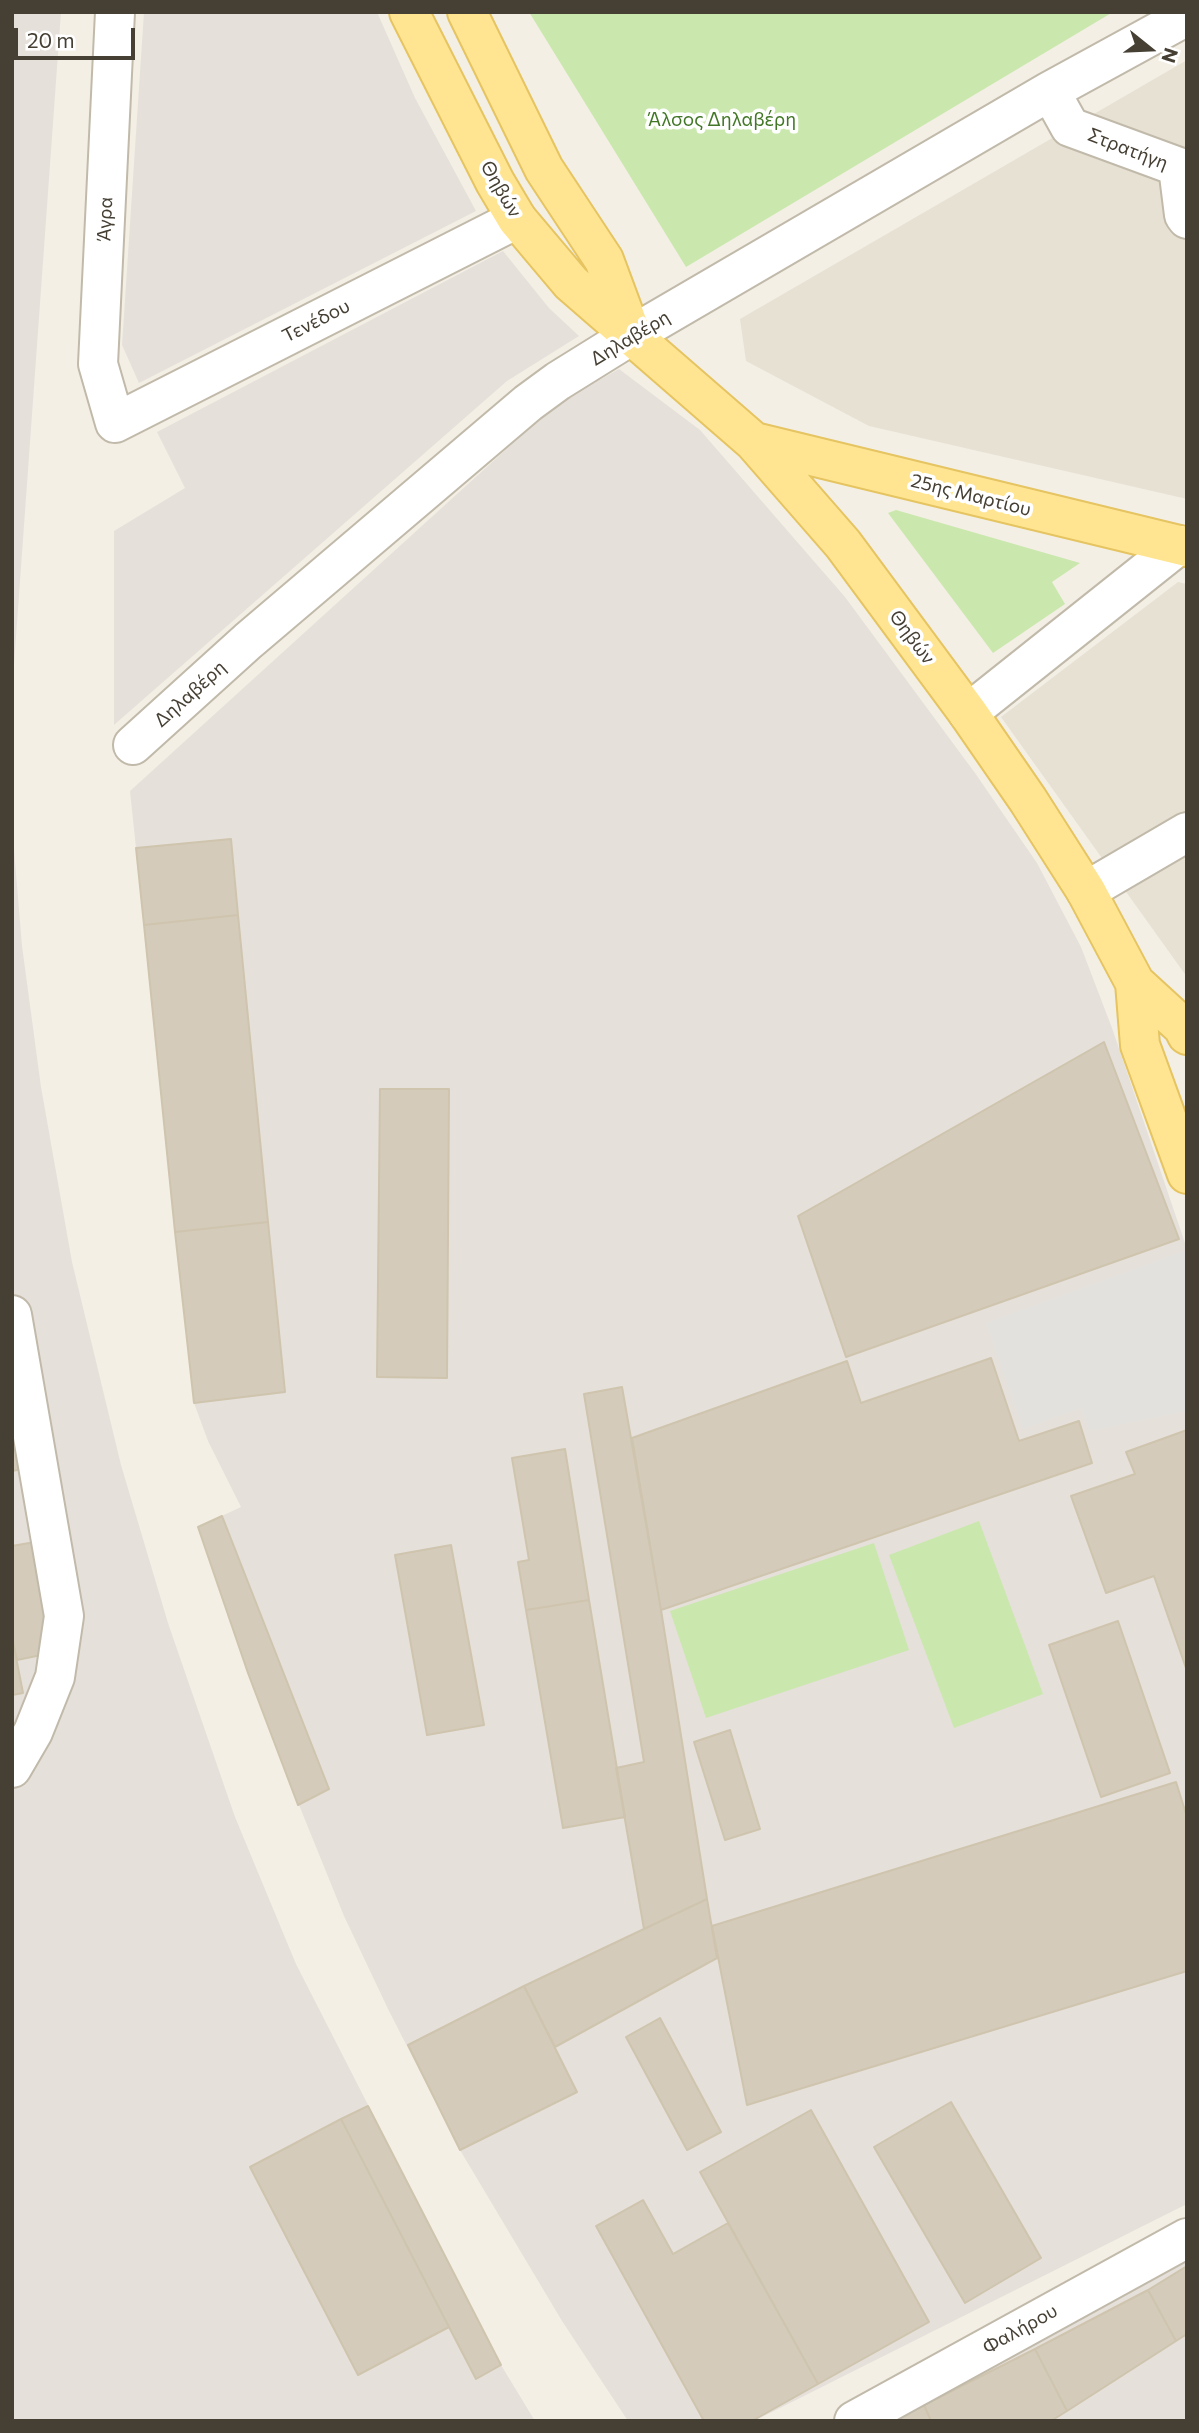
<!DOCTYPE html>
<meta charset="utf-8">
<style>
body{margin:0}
#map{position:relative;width:1199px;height:2433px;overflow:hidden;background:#f3efe5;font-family:Commissioner,sans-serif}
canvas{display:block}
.frame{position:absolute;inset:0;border:14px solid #453f34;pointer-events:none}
.north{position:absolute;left:1115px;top:14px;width:70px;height:70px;-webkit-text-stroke:5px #fff;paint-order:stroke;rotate:108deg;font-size:19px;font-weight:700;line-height:28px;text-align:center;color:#453f34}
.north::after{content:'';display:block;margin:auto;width:24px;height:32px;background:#453f34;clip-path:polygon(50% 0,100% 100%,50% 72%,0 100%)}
.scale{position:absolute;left:14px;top:28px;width:121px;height:32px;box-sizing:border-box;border:4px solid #453f34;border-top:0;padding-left:9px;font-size:21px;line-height:24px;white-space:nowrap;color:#453f34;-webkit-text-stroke:5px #fff;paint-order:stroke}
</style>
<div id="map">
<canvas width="1199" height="2433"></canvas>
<div class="frame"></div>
<div class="north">N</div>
<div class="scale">20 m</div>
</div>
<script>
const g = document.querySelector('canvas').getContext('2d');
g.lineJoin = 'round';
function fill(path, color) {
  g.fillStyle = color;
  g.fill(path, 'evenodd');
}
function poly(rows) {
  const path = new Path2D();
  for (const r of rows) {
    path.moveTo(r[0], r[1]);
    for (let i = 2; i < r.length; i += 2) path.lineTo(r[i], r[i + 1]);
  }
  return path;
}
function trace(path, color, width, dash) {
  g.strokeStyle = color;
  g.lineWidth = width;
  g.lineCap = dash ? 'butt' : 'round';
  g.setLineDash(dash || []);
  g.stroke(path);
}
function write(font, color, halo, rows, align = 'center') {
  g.font = font + ' Commissioner,sans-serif';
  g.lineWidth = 7;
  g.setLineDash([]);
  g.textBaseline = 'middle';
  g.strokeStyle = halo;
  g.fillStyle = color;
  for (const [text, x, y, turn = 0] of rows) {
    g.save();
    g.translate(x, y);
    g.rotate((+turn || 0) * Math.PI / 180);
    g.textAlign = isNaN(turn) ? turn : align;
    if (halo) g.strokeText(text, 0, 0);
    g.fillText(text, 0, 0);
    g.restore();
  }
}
fill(poly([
 [1187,60,1187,499,869,426,746,361,740,319],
 [1178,582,1187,584,1187,977,1001,717]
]), '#e7e1d3');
fill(poly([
 [12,12,61,12,12,692],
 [144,12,377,12,415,98,476,211,139,383,122,345],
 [503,251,549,308,579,336,507,381,114,725,114,531,185,488,157,432],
 [619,369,700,430,845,597,975,773,1037,863,1081,947,1112,1028,1187,1249,1187,2204,754,2421,628,2421,562,2321,460,2150,389,2011,344,1916,284,1768,198,1527,241,1507,208,1441,194,1403,130,791,533,425,576,393],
 [12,825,22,946,41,1087,72,1262,121,1465,168,1623,235,1817,296,1964,501,2365,535,2421,12,2421],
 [1187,2252,1187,2421,864,2421]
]), '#e5e0da');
fill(poly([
 [529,12,1113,12,686,267],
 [896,510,1080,563,1052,582,1065,604,993,653,888,513],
 [979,1521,1043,1694,954,1728,889,1555],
 [874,1543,909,1650,706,1718,670,1611]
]), '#cae8ad');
fill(poly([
 [1187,1250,1187,1411,1090,1431,1081,1408,1023,1429,986,1323]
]), '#e3e1dd');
const building = poly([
 [231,839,238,915,144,925,136,848,231,839],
 [238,915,268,1222,175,1232,144,925,238,915],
 [1104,1042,1179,1239,846,1357,798,1216,1104,1042],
 [380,1089,449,1089,447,1378,377,1377,380,1089],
 [268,1222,285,1392,194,1403,175,1232,268,1222],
 [991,1358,1019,1441,1079,1421,1092,1463,661,1610,632,1438,847,1361,861,1403,991,1358],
 [12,1387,28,1468,12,1471,12,1387],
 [622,1387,661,1610,707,1899,644,1929,616,1768,644,1762,584,1394,622,1387],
 [1187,1430,1187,1671,1154,1576,1106,1593,1071,1496,1135,1474,1126,1452,1187,1430],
 [565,1449,589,1600,526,1610,518,1562,529,1560,512,1458,565,1449],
 [222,1516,329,1789,298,1805,248,1673,198,1527,222,1516],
 [35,1542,56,1652,17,1660,12,1637,12,1546,35,1542],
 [451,1545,484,1725,427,1735,395,1555,451,1545],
 [589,1600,625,1817,563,1828,526,1610,589,1600],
 [1118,1621,1170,1773,1101,1797,1049,1645,1118,1621],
 [12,1637,23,1693,12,1695,12,1637],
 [730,1730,760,1829,725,1840,694,1742,730,1730],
 [1176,1782,1187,1817,1187,1971,747,2105,712,1926,1176,1782],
 [707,1899,717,1958,555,2047,524,1986,707,1899],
 [524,1986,577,2092,460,2150,408,2045,524,1986],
 [660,2018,721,2132,687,2150,626,2037,660,2018],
 [951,2102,1041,2258,965,2303,874,2147,951,2102],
 [368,2106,501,2365,476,2379,341,2119,368,2106],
 [811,2110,929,2322,818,2384,700,2172,811,2110],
 [341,2119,449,2327,358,2375,250,2167,341,2119],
 [643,2200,673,2254,728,2223,818,2384,752,2421,704,2421,596,2226,643,2200],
 [1187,2266,1187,2334,1176,2341,1148,2290,1187,2266],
 [1148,2290,1176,2341,1067,2411,1035,2349,1148,2290],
 [1035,2349,1067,2411,1051,2421,931,2421,924,2405,1035,2349],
 [924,2405,931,2421,894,2421,924,2405]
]);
fill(building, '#d4cbba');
trace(building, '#cfc4ad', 2);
const minor = poly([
 [115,12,98,364,115,423,517,219],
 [1050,91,1070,127,1187,170],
 [1178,167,1184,215,1187,219],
 [968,713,1179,545],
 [133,745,248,641,528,403,558,381,632,335,1050,91,1187,16],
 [1086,891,1187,832],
 [12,1315,64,1616,55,1677,33,1732,12,1768],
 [854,2421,1187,2238]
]);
const major = poly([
 [409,12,495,182,517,219,571,283,754,442,843,544,968,713,1028,800,1086,891,1135,983,1183,1027,1187,1035],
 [467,12,544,169,604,260,630,330],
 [754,442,1187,547],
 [1135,983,1140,1045,1187,1174]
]);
trace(minor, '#c1baaa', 42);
trace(major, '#e5c461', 42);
trace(minor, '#fff', 38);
trace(major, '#ffe592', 38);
write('19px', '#427727', '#fff', [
 ["Άλσος Δηλαβέρη",722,120]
]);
write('19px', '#453f34', '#fff', [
 ["Στρατήγη",1128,149,21],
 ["Θηβών",501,189,60],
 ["Άγρα",105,219,-87],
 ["Τενέδου",316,321,-27],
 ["Δηλαβέρη",630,338,-31],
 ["25ης Μαρτίου",971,495,14],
 ["Θηβών",912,637,53],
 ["Δηλαβέρη",190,694,-42],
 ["Φαλήρου",1020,2329,-29]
]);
</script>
